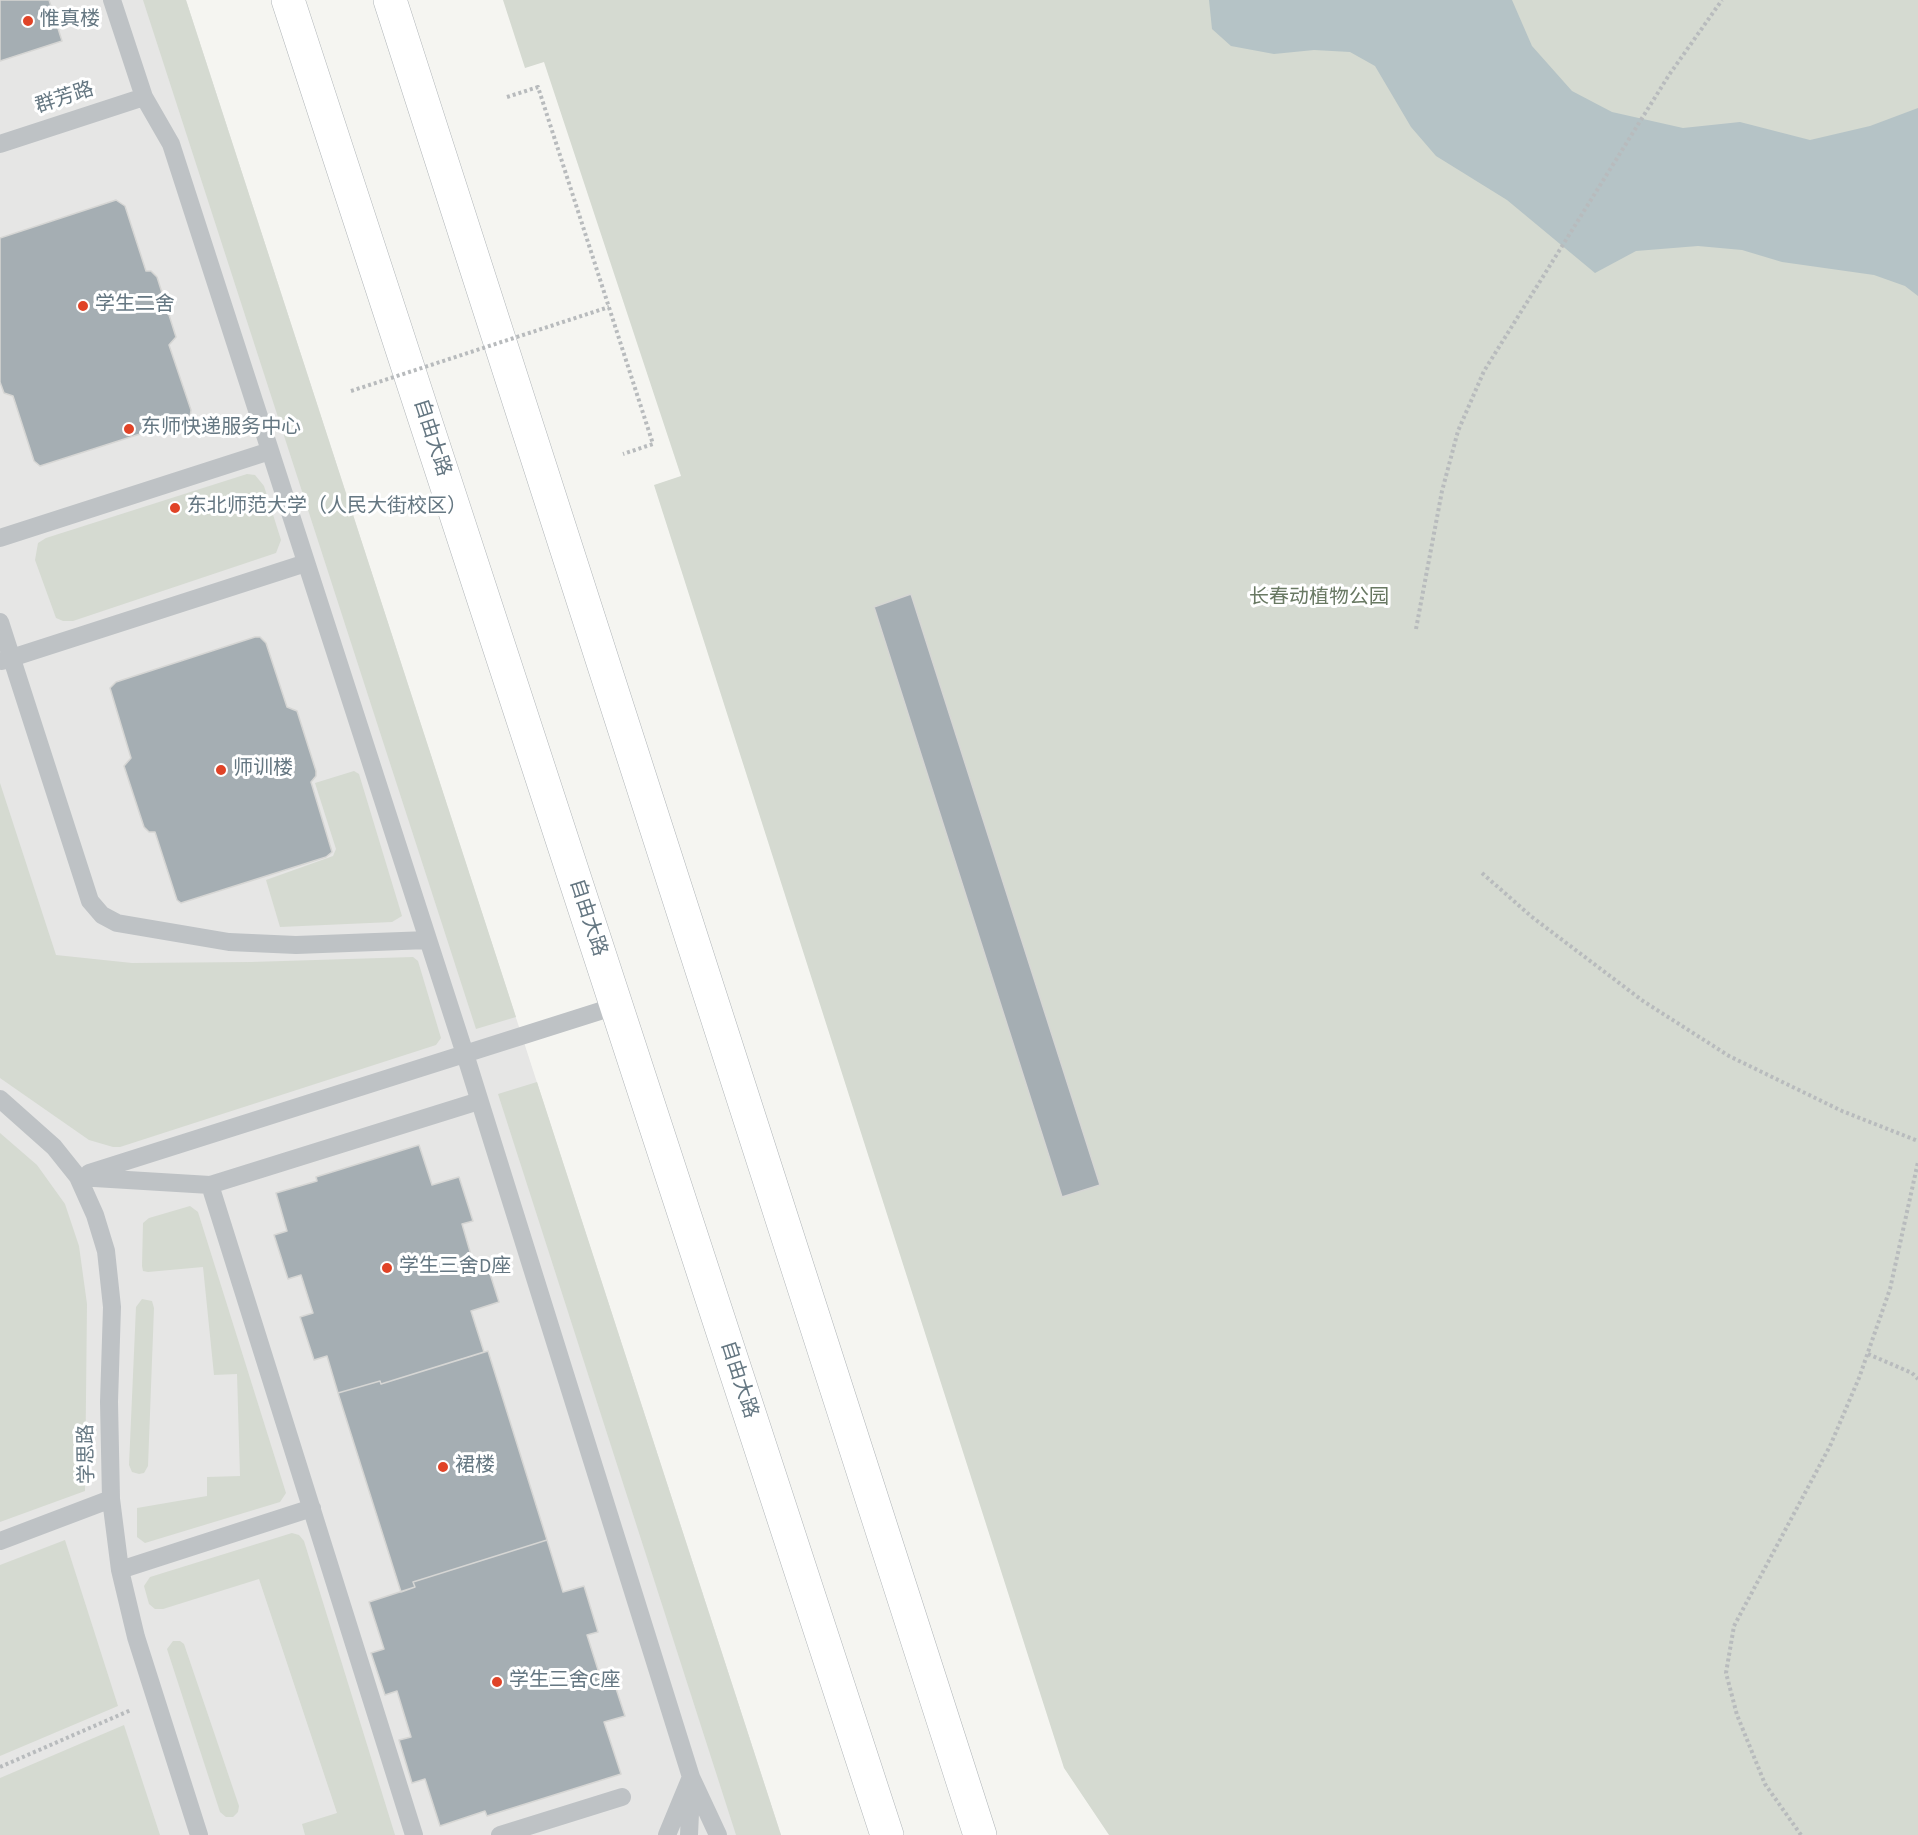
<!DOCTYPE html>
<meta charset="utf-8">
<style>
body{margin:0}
canvas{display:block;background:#f5f5f1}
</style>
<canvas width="1918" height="1835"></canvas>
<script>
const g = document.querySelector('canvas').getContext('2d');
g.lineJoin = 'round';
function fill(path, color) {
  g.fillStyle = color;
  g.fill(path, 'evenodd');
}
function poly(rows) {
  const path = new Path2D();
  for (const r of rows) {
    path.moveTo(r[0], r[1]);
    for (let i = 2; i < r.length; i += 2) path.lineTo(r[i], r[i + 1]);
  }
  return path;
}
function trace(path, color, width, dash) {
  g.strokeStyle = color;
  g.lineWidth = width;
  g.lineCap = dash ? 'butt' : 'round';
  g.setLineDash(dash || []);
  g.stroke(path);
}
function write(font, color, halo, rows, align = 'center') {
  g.font = font + ' "Source Sans 3","Noto Sans SC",sans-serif';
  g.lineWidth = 6;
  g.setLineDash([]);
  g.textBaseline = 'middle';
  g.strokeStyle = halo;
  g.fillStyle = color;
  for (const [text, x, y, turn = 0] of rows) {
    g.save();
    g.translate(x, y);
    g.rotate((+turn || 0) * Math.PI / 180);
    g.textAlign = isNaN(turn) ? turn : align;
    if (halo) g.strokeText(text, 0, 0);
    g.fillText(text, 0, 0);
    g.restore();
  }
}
fill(poly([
 [0,0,186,0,781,1835,0,1835]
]), '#e6e6e5');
fill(poly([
 [143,0,186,0,516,1017,476,1029],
 [503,0,1918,0,1918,1835,1109,1835,1064,1768,654,485,681,476,544,62,525,68],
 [247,474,255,475,264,486,281,540,276,553,73,621,63,621,56,618,35,560,38,543,46,538],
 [354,771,359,774,402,916,392,922,280,927,266,880,333,856,336,849,315,783],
 [0,783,56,955,132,963,251,962,413,957,418,961,441,1038,436,1045,120,1147,113,1147,89,1140,0,1078],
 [537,1082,781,1835,736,1835,498,1094],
 [0,1133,37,1165,65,1204,79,1246,87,1304,85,1491,0,1522],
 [190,1206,198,1212,286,1493,280,1502,145,1543,137,1537,137,1508,207,1496,207,1477,240,1476,237,1374,214,1375,203,1267,148,1272,143,1271,142,1266,143,1223,149,1218],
 [142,1299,152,1301,154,1308,148,1466,144,1473,139,1474,132,1472,129,1465,136,1307],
 [292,1533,299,1535,304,1541,395,1835,305,1835,302,1824,337,1813,259,1579,163,1609,155,1609,149,1604,144,1586,150,1577],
 [65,1540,118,1706,0,1756,0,1565],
 [173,1641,180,1641,184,1644,239,1806,238,1812,233,1817,226,1817,220,1812,167,1649],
 [124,1725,160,1835,0,1835,0,1778]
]), '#d5dad1');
fill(poly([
 [1209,0,1512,0,1532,46,1572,91,1612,112,1683,128,1740,122,1810,140,1870,126,1918,108,1918,296,1905,286,1874,275,1782,262,1742,250,1698,246,1636,251,1595,273,1507,200,1436,156,1411,127,1375,66,1350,52,1314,50,1274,54,1231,46,1212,29]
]), '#b5c3c6');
const building = poly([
 [0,0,49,0,62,41,0,61,0,0],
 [116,200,125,206,146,271,151,271,157,277,176,337,169,345,191,410,190,418,40,466,34,461,13,396,4,393,0,382,0,238,116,200],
 [911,594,1100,1185,1062,1197,874,607,911,594],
 [255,637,260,637,266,643,287,707,297,711,316,771,316,776,311,782,332,852,326,857,181,903,177,900,155,832,149,832,144,827,124,766,131,758,110,688,116,682,255,637],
 [419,1145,432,1185,459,1177,473,1221,462,1224,473,1262,485,1258,499,1302,471,1311,484,1352,381,1384,380,1381,338,1393,327,1356,314,1360,300,1317,313,1313,301,1275,288,1279,274,1235,287,1231,276,1193,317,1181,316,1177,419,1145],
 [488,1351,547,1540,413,1582,415,1587,401,1592,338,1393,380,1381,381,1384,488,1351],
 [547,1540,563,1592,584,1586,598,1632,587,1635,599,1673,610,1670,625,1716,604,1722,621,1774,487,1816,485,1811,440,1826,425,1779,412,1783,399,1740,411,1737,397,1691,385,1695,371,1653,384,1649,369,1602,415,1587,413,1582,547,1540]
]);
fill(building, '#a5aeb3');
trace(building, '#d6d6d4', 1.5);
const primary = poly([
 [288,0,887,1835],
 [390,0,980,1835]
]);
trace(primary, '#b1b6b9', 34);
trace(poly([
 [507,97,538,87,653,444,623,454],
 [1416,629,1442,491,1458,431,1484,371,1669,75,1722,0],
 [1482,873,1532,917,1643,1001,1729,1056,1842,1111,1918,1141],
 [1868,1354,1912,1373,1918,1379],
 [0,1767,131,1710],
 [1801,1835,1765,1784,1737,1715,1726,1673,1734,1626,1830,1446,1859,1378,1890,1289,1918,1162]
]), '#b8bbbd', 4, [3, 3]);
trace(poly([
 [112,0,144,97,171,144,465,1054,691,1777,718,1835],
 [0,144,144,97],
 [0,538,270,451],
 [0,622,90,901,102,915,117,923,229,942,296,945,428,940],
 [2,661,306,563],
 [0,1099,54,1147,78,1177,95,1215,106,1251,112,1307,109,1402,111,1499,120,1570,136,1637,199,1835],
 [89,1173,616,1006],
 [78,1177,210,1185,414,1835],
 [210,1185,479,1101],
 [0,1541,111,1499],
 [120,1570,312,1508],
 [500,1835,622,1797],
 [667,1835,691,1777],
 [689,1835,691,1791]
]), '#bec2c5', 18);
trace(primary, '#fff', 33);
trace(poly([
 [351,391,609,307]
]), '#b8bbbd', 4, [3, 3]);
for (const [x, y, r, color] of [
 [28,21,6,"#e04327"],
 [83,306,6,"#e04327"],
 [129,429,6,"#e04327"],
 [175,508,6,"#e04327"],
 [221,770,6,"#e04327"],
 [387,1268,6,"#e04327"],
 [443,1467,6,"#e04327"],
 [497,1682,6,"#e04327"]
]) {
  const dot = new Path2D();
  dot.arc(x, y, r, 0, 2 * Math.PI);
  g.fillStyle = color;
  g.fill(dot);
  trace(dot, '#fff', 2);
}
write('20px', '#657782', '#fff', [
 ["惟真楼",40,21],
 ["学生二舍",95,306],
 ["东师快递服务中心",141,429],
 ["东北师范大学（人民大街校区）",187,508],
 ["师训楼",233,770],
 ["学生三舍D座",399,1268],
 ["裙楼",455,1467],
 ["学生三舍C座",509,1682]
], 'left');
write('20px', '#657782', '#fff', [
 ["群芳路",65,99,-18],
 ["自由大路",431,438,72],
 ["自由大路",587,918,72],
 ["自由大路",738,1380,72],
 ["学思路",88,1454,-91]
]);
write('20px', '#697963', '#fff', [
 ["长春动植物公园",1319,599]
]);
</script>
